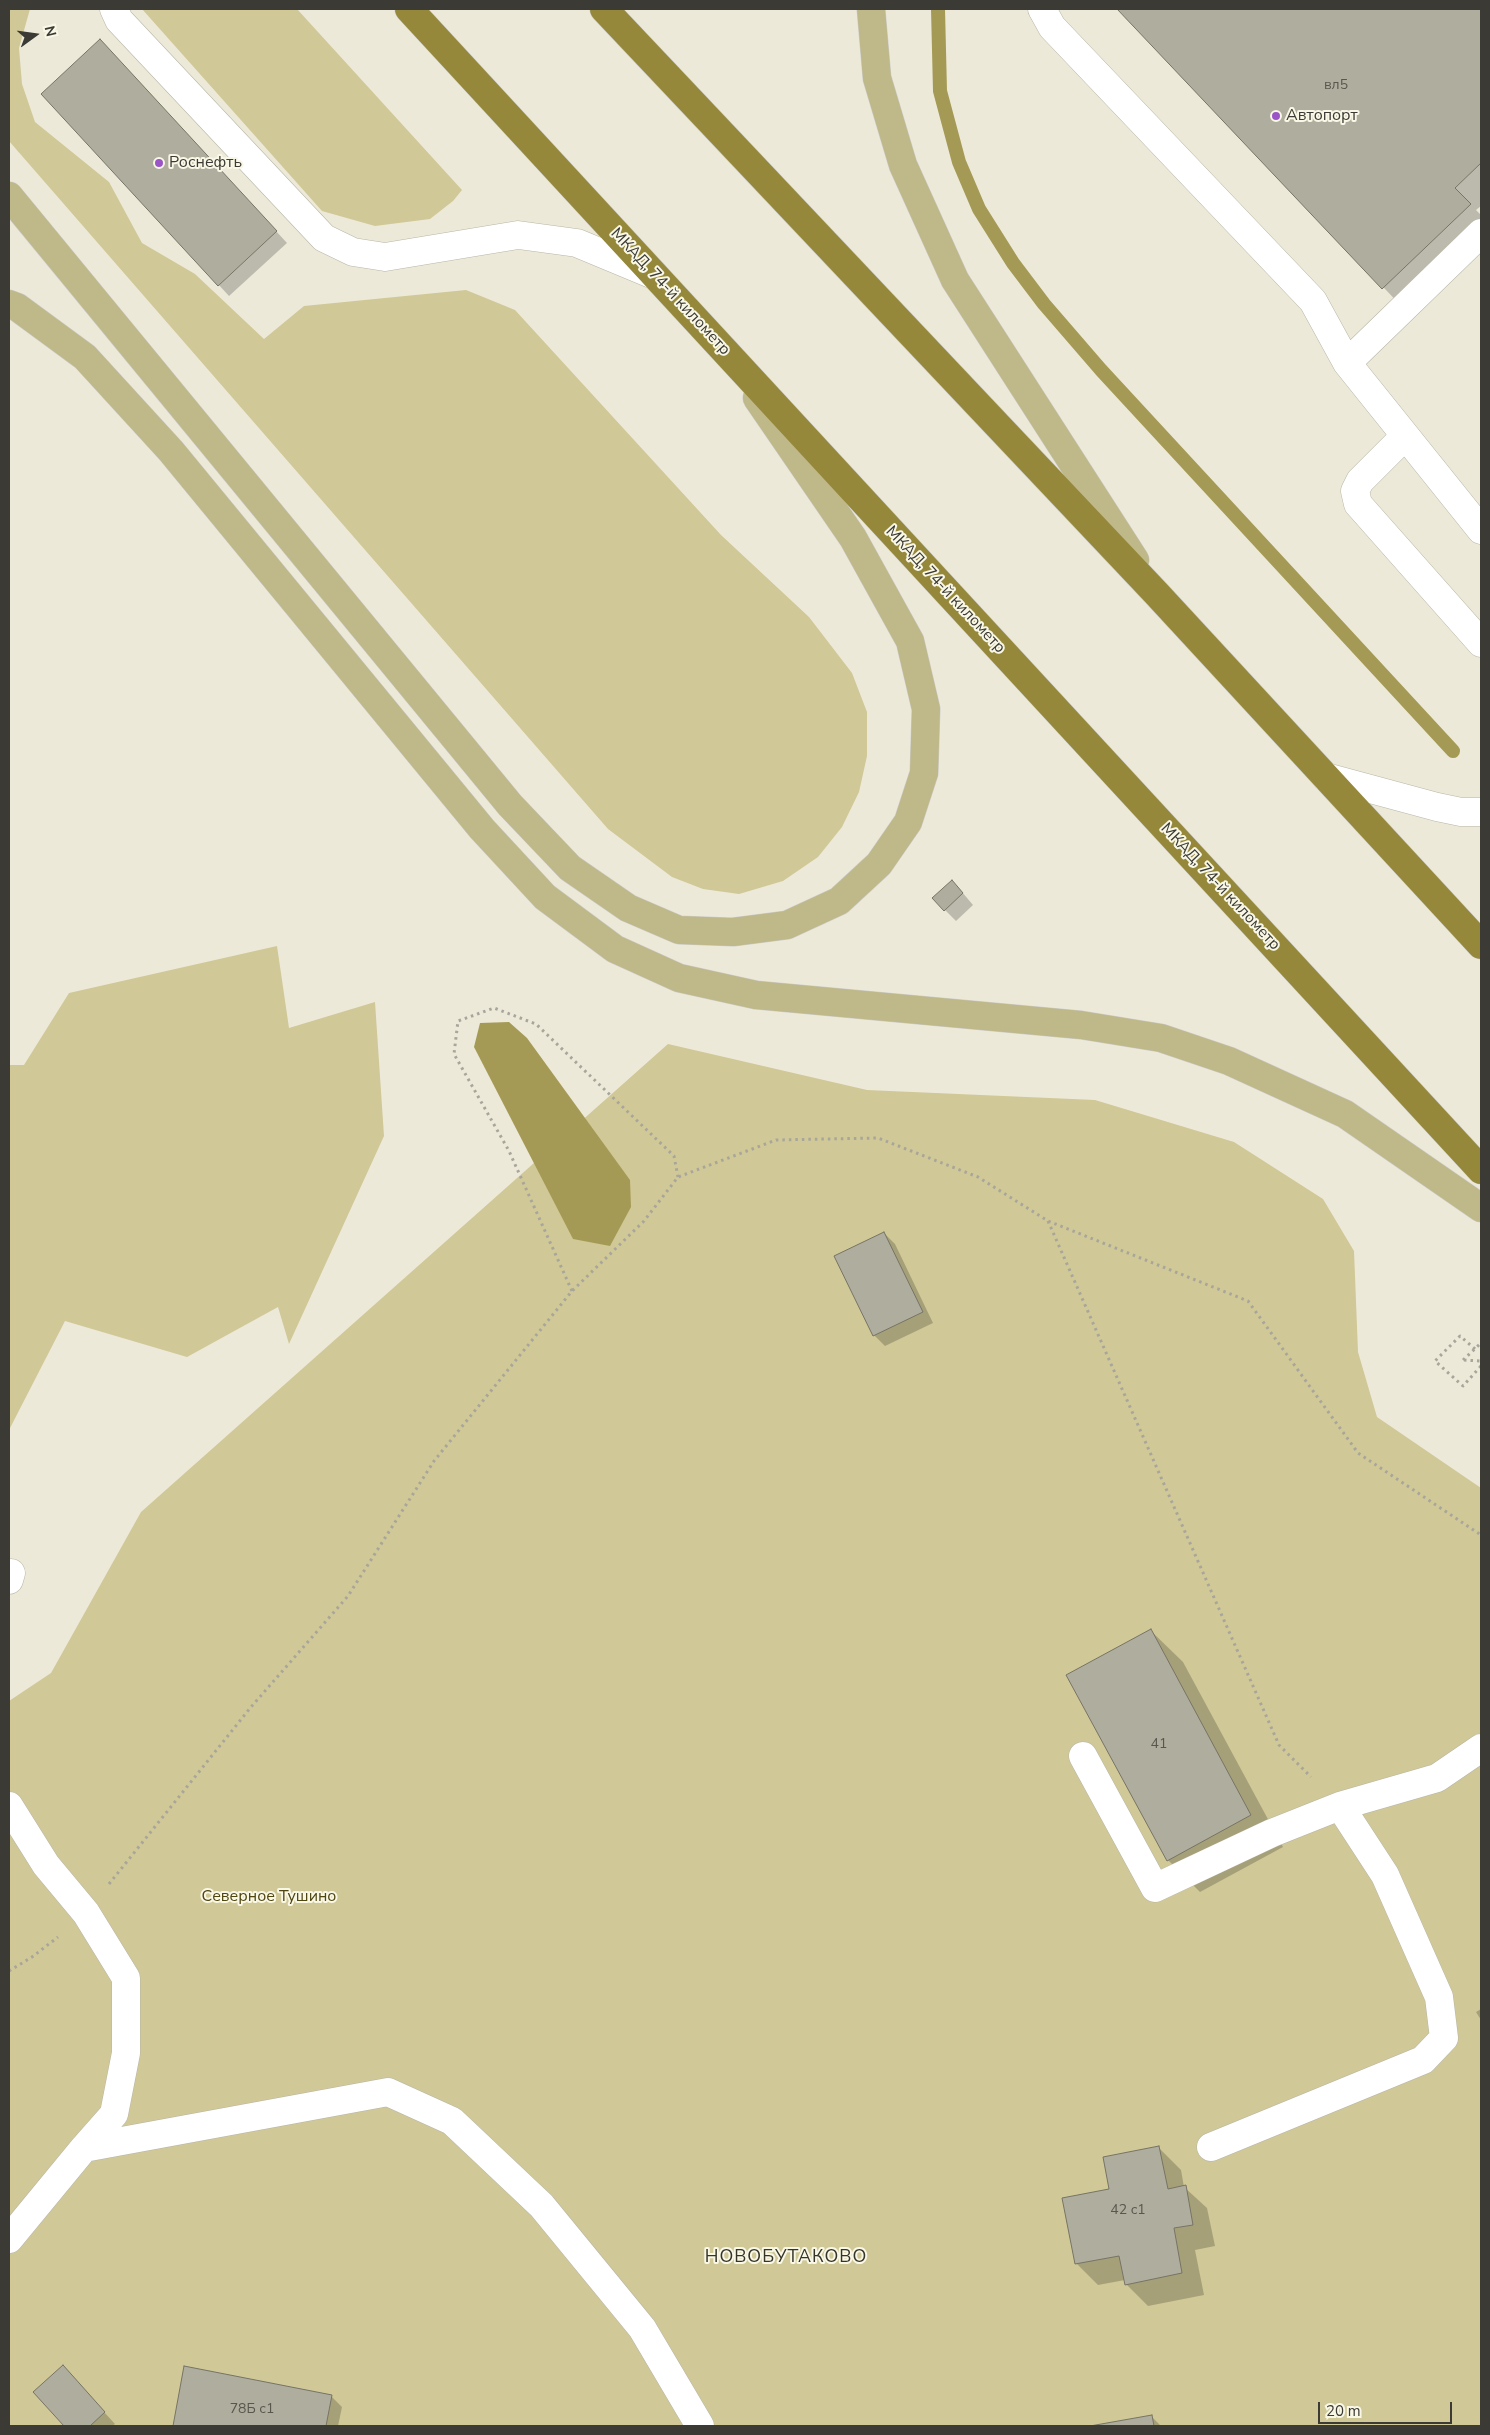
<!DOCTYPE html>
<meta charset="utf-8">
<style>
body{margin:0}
#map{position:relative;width:1490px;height:2435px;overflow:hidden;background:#ece9d9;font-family:"Nunito Sans",sans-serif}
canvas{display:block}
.frame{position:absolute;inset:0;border:10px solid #3b3a34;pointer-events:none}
.north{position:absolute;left:10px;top:10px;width:50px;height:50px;-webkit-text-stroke:4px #f9f7e6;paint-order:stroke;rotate:76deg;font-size:14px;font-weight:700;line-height:20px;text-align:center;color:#3b3a34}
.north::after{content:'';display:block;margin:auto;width:18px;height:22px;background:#3b3a34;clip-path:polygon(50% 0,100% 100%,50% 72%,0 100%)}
.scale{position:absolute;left:1318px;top:2402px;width:134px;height:22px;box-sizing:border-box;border:2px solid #3b3a34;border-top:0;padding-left:6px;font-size:15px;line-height:18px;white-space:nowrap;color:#3b3a34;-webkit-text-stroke:4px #f9f7e6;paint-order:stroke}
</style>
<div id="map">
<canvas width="1490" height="2435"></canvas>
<div class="frame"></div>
<div class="north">N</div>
<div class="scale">20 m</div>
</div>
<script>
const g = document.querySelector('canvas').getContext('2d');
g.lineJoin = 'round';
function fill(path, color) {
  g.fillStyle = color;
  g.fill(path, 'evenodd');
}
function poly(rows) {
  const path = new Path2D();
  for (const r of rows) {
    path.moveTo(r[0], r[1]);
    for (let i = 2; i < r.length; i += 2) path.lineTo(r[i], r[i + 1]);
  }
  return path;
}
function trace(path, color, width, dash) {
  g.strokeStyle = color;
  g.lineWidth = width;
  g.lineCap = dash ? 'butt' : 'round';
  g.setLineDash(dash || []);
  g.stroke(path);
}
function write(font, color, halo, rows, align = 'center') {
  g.font = font + ' "Nunito Sans",sans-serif';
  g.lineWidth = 4;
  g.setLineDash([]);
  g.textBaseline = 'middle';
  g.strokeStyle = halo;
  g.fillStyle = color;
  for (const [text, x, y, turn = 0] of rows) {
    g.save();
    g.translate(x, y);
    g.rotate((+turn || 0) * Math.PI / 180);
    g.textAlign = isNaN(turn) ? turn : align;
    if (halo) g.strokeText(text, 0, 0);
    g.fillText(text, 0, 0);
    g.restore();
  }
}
fill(poly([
 [9,9,30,9,19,48,22,84,35,122,109,182,142,243,195,274,264,339,304,306,466,290,515,310,721,535,809,617,852,673,867,712,867,756,859,792,842,827,818,857,783,881,739,894,703,889,672,877,608,829,9,141],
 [142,9,297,9,462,190,453,201,430,219,375,226,322,211],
 [277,946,289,1028,375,1002,384,1136,289,1344,278,1307,187,1357,65,1321,9,1430,9,1065,24,1065,69,993],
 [668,1044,867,1090,1095,1100,1234,1142,1323,1199,1354,1251,1358,1352,1377,1417,1481,1488,1481,2426,9,2426,9,1701,51,1673,141,1512]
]), '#d0c897');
fill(poly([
 [509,1022,527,1038,630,1180,631,1207,610,1246,573,1239,474,1047,480,1023]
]), '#a59a55');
fill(poly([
 [1119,9,1481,9,1481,206,1476,210,1481,215,1481,237,1405,310],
 [111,52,287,243,229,296,43,94],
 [962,892,973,905,956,921,933,898],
 [884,1233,895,1244,933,1323,885,1346,874,1335],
 [1150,1630,1183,1662,1283,1847,1200,1892,1168,1860],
 [1481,2009,1481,2020,1476,2012],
 [1159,2148,1181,2170,1184,2187,1207,2208,1215,2246,1195,2250,1204,2295,1148,2306,1126,2284,1125,2280,1098,2285,1076,2263,1111,2190],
 [185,2368,331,2396,342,2407,338,2426,174,2426],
 [73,2378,115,2424,112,2426,66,2426,34,2392],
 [1152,2417,1161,2426,1097,2426]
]), '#0003');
trace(poly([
 [938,9,940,91,959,162,979,209,1013,263,1044,304,1101,370,1453,751]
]), '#a59a55', 14);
const building = poly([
 [1117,9,1481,9,1481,163,1455,188,1471,204,1382,289,1117,9],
 [100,39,277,231,218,286,41,94,100,39],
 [952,880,963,893,944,911,932,898,952,880],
 [884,1232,923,1312,873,1336,834,1256,884,1232],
 [1151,1629,1251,1815,1167,1861,1066,1675,1151,1629],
 [1159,2146,1168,2189,1186,2185,1193,2225,1174,2228,1182,2273,1125,2285,1119,2256,1075,2264,1062,2198,1109,2189,1103,2157,1159,2146],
 [63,2365,105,2412,90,2426,64,2426,33,2392,63,2365],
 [184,2366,332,2395,326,2426,173,2426,184,2366],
 [1152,2415,1154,2426,1090,2426,1152,2415]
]);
fill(building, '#afad9d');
trace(building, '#767465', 1);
const minor = poly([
 [114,9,119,20,324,238,353,252,385,257,518,235,577,243,654,275],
 [1042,9,1052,27,1313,301,1347,363,1481,530],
 [1347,363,1481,233],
 [1405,436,1360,481,1355,491,1358,504,1481,643],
 [1326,777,1437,807,1461,812,1481,812],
 [9,1580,11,1573],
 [1083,1756,1155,1888,1272,1833,1340,1806,1437,1778,1481,1748],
 [9,1806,46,1865,86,1913,126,1978,126,2053,114,2114,84,2148],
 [1211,2147,1423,2060,1444,2038,1439,1997,1385,1875,1340,1806],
 [9,2239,84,2148,388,2092,452,2121,542,2206,642,2328,700,2426]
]);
const major = poly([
 [871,9,877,78,903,165,955,280,1135,560],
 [9,196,510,805,570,868,628,908,679,930,733,932,787,925,839,901,879,864,908,822,924,773,926,709,910,641,853,538,757,398],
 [9,304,17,307,85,357,171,451,482,829,545,897,615,949,679,978,756,995,1081,1025,1161,1038,1229,1061,1345,1114,1481,1208]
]);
const highway = poly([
 [409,9,1481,1170],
 [604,9,1156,593,1481,945]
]);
trace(minor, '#b8b6a7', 29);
trace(major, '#ccccca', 29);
trace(highway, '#ccccca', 29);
trace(poly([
 [1048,1221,1279,1745,1311,1777],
 [572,1291,509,1151,454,1054,458,1021,494,1008,536,1024,674,1156,678,1177],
 [1475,1349,1460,1336,1435,1361,1463,1386,1481,1366],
 [1463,1360,1481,1343],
 [1464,1360,1481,1361],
 [109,1884,251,1707,348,1596,434,1461,572,1291,644,1221,678,1177,776,1140,878,1138,978,1177,1048,1221,1248,1301,1358,1453,1481,1535],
 [9,1971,32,1957,58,1937]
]), '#a8a69a', 3, [2.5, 4]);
trace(minor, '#fff', 28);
trace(major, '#bfb889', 28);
trace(highway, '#95883b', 28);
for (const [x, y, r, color] of [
 [1276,116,5,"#9b54c8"],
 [159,163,5,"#9b54c8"]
]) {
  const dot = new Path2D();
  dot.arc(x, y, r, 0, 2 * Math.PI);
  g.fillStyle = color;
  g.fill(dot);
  trace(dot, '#f9f7e6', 2);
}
write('14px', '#58574e', null, [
 ["вл5",1336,86],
 ["41",1159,1745],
 ["42 с1",1128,2211],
 ["78Б с1",252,2410]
]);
write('16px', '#3b3a34', '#f9f7e6', [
 ["Автопорт",1286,116],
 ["Роснефть",169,163]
], 'left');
write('16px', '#3b3a34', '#f9f7e6', [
 ["МКАД, 74-й километр",670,292,47],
 ["МКАД, 74-й километр",945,590,47],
 ["МКАД, 74-й километр",1220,887,47]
]);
write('16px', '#4f460f', '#f9f7e6', [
 ["Северное Тушино",269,1897]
]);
g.letterSpacing = '1px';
write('18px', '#353427', '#f9f7e6', [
 ["НОВОБУТАКОВО",786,2258]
]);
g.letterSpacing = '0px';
</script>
